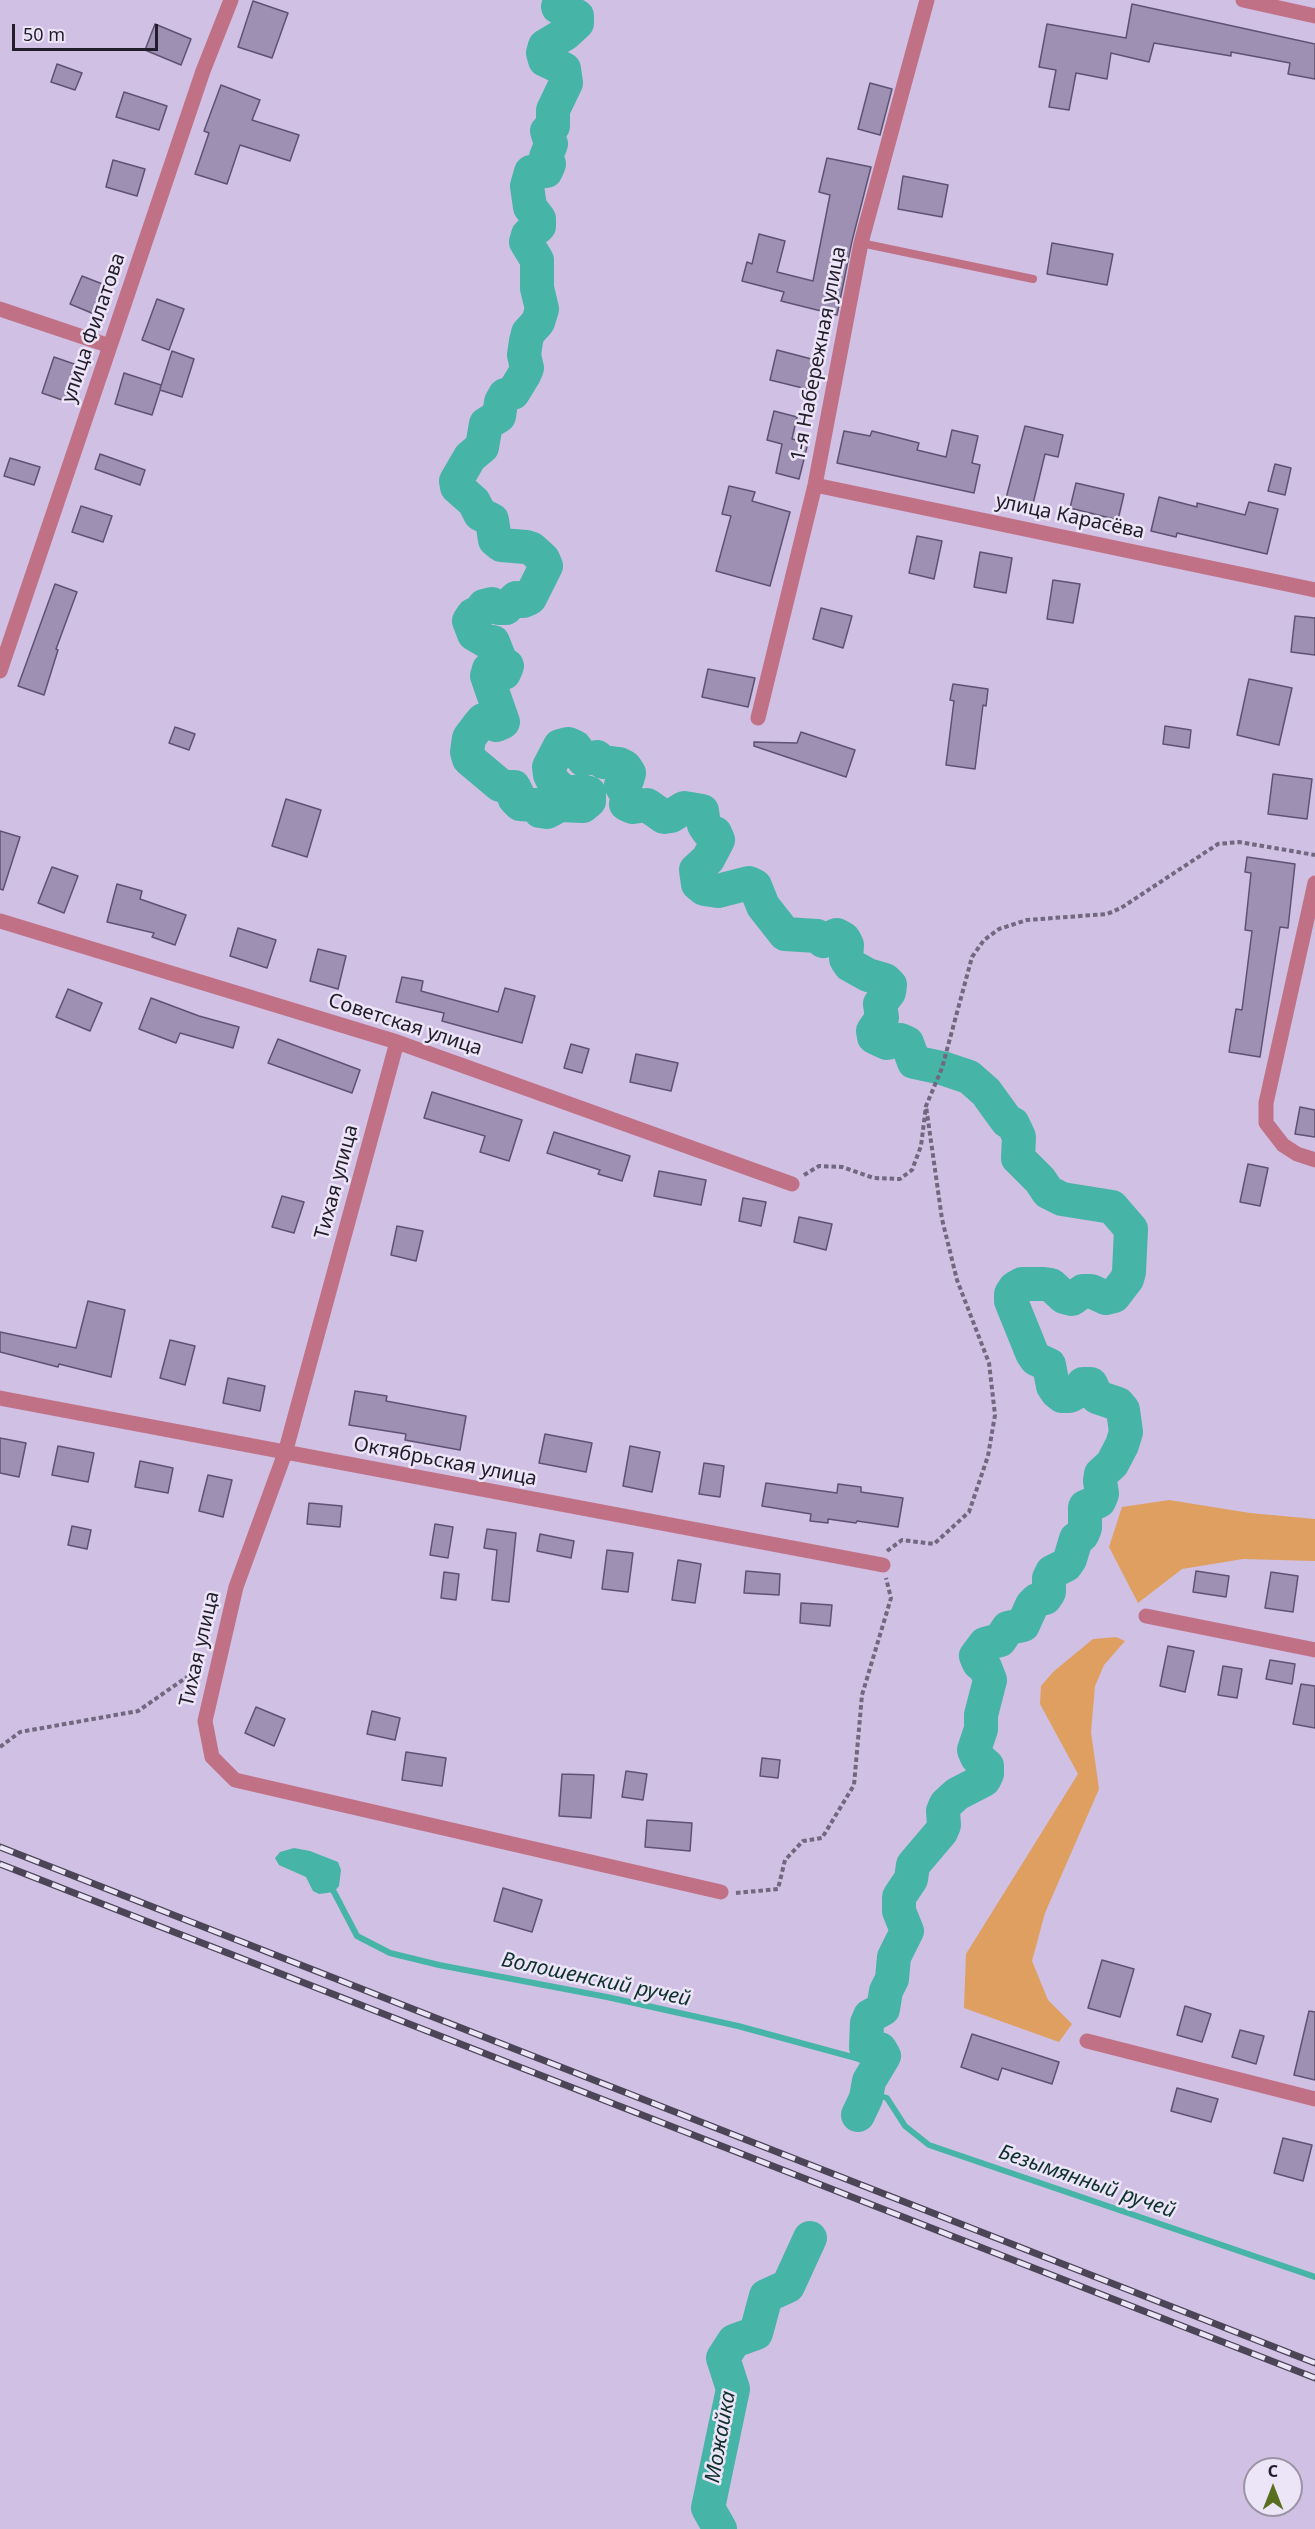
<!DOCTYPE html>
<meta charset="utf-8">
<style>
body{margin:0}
#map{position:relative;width:1315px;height:2529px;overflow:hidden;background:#cfc0e4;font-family:"Noto Sans",sans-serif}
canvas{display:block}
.north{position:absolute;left:1243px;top:2457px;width:60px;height:60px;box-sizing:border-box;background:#ece4f7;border:2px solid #9b94a5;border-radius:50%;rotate:0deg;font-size:16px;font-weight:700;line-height:24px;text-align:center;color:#221d2a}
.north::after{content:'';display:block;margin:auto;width:21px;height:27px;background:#596f1f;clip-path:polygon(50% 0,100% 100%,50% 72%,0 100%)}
.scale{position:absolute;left:12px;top:24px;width:146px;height:27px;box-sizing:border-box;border:3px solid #221d2a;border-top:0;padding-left:8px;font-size:18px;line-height:21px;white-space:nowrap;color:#221d2a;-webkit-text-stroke:4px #ece4f7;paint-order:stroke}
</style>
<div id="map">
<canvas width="1315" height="2529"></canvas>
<div class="north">С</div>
<div class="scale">50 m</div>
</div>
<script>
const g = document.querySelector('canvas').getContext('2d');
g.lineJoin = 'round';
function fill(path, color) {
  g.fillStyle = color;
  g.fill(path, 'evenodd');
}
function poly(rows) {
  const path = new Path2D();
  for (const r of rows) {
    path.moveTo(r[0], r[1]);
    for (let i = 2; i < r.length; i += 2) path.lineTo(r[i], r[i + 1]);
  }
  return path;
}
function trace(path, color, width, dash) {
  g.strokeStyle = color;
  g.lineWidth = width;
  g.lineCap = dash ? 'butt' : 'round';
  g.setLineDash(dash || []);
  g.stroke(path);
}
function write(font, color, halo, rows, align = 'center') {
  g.font = font + ' "Noto Sans",sans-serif';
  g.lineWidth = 5;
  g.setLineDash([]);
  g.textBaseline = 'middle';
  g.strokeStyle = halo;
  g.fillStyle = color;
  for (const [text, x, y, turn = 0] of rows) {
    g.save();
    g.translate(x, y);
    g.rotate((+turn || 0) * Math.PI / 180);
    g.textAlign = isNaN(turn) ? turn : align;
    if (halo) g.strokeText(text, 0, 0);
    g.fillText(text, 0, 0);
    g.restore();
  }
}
fill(poly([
 [1169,1500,1250,1513,1315,1519,1315,1561,1243,1559,1182,1569,1138,1603,1109,1547,1122,1507],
 [1116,1637,1125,1641,1104,1665,1095,1686,1091,1732,1099,1789,1045,1913,1032,1961,1048,2000,1072,2024,1059,2042,964,2008,966,1954,1078,1774,1040,1704,1041,1686,1053,1672,1093,1639]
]), '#df9f60');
fill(poly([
 [294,1848,310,1851,338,1862,341,1870,339,1886,334,1892,319,1894,313,1891,306,1877,279,1865,275,1858,280,1852]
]), '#46b4a6');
trace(poly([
 [334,1892,357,1936,390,1953,439,1965,607,1997,738,2026,878,2064],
 [867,2092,887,2098,905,2126,929,2145,1315,2277]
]), '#46b4a6', 6);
trace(poly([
 [560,0,558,7,577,16,577,23,565,34,545,46,543,53,545,60,564,69,566,83,553,110,553,126,547,131,551,144,546,157,549,164,546,171,531,172,527,186,530,207,539,219,539,226,528,235,526,242,537,260,537,288,542,309,538,322,528,333,526,341,524,355,527,368,524,375,513,393,505,395,501,402,499,416,486,424,482,447,470,457,456,481,457,487,474,502,480,514,492,520,495,540,501,545,526,547,532,549,543,559,546,566,530,598,523,601,516,598,506,608,499,608,492,604,484,606,480,612,473,615,469,621,474,634,486,641,493,642,501,662,507,666,504,673,489,669,487,676,503,722,496,725,490,719,483,720,478,726,469,738,467,752,469,759,500,785,507,787,514,787,517,793,515,799,520,804,535,805,540,811,547,812,560,805,583,806,589,801,589,793,581,791,566,793,554,783,550,775,549,767,560,746,568,744,575,747,583,759,597,757,603,762,619,764,625,767,629,773,627,780,621,785,628,797,626,804,633,807,647,805,664,817,671,816,684,808,702,811,704,825,708,831,715,833,718,840,708,859,696,870,698,884,704,889,718,891,749,883,755,886,763,906,785,934,817,936,823,941,837,935,844,939,847,945,846,959,850,965,868,975,885,980,890,985,889,992,880,1004,882,1018,873,1031,874,1037,887,1043,900,1040,907,1043,914,1062,942,1068,969,1077,986,1092,1007,1121,1013,1124,1019,1137,1018,1158,1040,1180,1048,1192,1062,1199,1112,1207,1131,1229,1129,1272,1127,1279,1114,1296,1106,1298,1091,1291,1083,1291,1072,1299,1064,1297,1051,1285,1044,1284,1022,1284,1015,1288,1011,1294,1011,1301,1032,1353,1036,1359,1049,1365,1053,1386,1057,1392,1062,1396,1070,1396,1079,1391,1083,1384,1091,1384,1097,1397,1118,1404,1123,1410,1126,1432,1122,1445,1112,1464,1101,1474,1100,1481,1102,1494,1099,1501,1085,1507,1085,1528,1082,1535,1076,1539,1070,1559,1066,1565,1052,1572,1049,1578,1049,1592,1045,1598,1037,1600,1032,1605,1023,1625,1008,1628,1000,1640,985,1644,976,1656,979,1663,985,1667,990,1680,981,1715,981,1729,974,1750,977,1757,987,1766,987,1774,984,1780,957,1794,946,1804,943,1811,944,1825,941,1832,913,1865,911,1879,899,1897,899,1911,907,1931,894,1957,892,1979,886,1991,883,2009,870,2016,867,2023,866,2047,880,2049,884,2056,869,2081,866,2098,858,2115],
 [720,2529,708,2508,733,2389,723,2358,734,2341,756,2333,766,2296,788,2286,810,2238]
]), '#46b4a6', 34);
const building = poly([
 [253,1,288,13,272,58,238,47,253,1],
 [1132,4,1315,44,1315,79,1288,74,1290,63,1231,52,1231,56,1154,43,1149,62,1111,53,1107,79,1076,73,1069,110,1049,107,1056,70,1039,67,1047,24,1126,38,1132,4],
 [155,24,191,39,181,65,145,50,155,24],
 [57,64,82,73,75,90,51,82,57,64],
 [870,83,892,89,880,135,858,129,870,83],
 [221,85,260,100,252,120,299,135,290,161,240,145,227,184,195,174,209,133,204,131,221,85],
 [124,92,167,106,159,130,116,117,124,92],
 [827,158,871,167,852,241,837,315,781,301,784,292,742,281,747,262,752,264,759,234,785,241,777,272,813,281,830,195,819,192,827,158],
 [113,160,145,169,137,196,106,187,113,160],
 [903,176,948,185,942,217,898,209,903,176],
 [1052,243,1113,254,1107,285,1047,274,1052,243],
 [82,276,105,285,94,314,70,304,82,276],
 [157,299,184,309,169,350,142,340,157,299],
 [777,350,823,362,815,391,770,380,777,350],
 [172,351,194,359,182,397,160,390,152,415,115,404,124,373,161,385,160,389,172,351],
 [54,357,77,365,65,401,42,393,54,357],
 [774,411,797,417,792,439,808,443,799,479,776,473,782,444,767,440,774,411],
 [1025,426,1063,435,1058,457,1045,454,1032,508,1005,502,1025,426],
 [952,430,978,436,972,463,980,465,974,493,837,463,844,431,870,436,872,431,919,443,917,450,946,457,952,430],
 [100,454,145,470,140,485,95,469,100,454],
 [10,458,40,467,34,485,4,476,10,458],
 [1275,464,1291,468,1285,495,1268,491,1275,464],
 [1076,483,1124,494,1118,520,1070,508,1076,483],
 [729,486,755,492,752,501,790,512,770,586,716,571,731,516,722,514,729,486],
 [1159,497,1197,507,1197,503,1245,515,1249,502,1278,509,1267,554,1177,533,1176,537,1151,531,1159,497],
 [81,506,112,516,103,542,72,532,81,506],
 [917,536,942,541,934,579,909,573,917,536],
 [980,552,1012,558,1006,593,974,587,980,552],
 [1053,580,1080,584,1073,623,1047,619,1053,580],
 [55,584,77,592,56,649,58,650,44,695,18,686,55,584],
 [821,608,852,616,843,648,813,639,821,608],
 [1295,616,1315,618,1315,655,1291,652,1295,616],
 [708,669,755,678,748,707,702,697,708,669],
 [1249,679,1292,688,1279,745,1237,735,1249,679],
 [953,684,988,689,986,706,983,705,975,769,946,765,954,701,950,700,953,684],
 [1165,726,1191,730,1189,748,1163,744,1165,726],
 [175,727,195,734,189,750,169,743,175,727],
 [801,732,855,750,846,777,754,746,754,742,797,743,801,732],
 [1273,774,1312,779,1307,819,1268,814,1273,774],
 [286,799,321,810,307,857,272,846,286,799],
 [0,831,20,837,3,890,0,889,0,831],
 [1247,857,1295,864,1288,928,1280,927,1260,1057,1229,1052,1236,1009,1242,1010,1252,931,1245,930,1251,873,1245,872,1247,857],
 [52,867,78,876,64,913,38,903,52,867],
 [117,884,142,891,140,899,186,915,175,945,152,937,154,933,107,922,117,884],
 [238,928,276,940,267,968,230,956,238,928],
 [318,949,346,956,338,989,310,981,318,949],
 [402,977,423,981,421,991,498,1012,505,988,535,996,522,1043,442,1021,444,1013,396,1002,402,977],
 [68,989,102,1003,90,1031,56,1017,68,989],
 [151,998,199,1016,239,1027,233,1048,180,1033,176,1043,139,1029,151,998],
 [278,1039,360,1070,352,1093,268,1063,278,1039],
 [571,1044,589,1049,582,1073,564,1068,571,1044],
 [636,1054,678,1063,671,1091,630,1082,636,1054],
 [432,1092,522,1120,509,1161,480,1152,485,1136,424,1118,432,1092],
 [1300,1107,1315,1110,1315,1137,1295,1134,1300,1107],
 [554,1132,630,1156,622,1181,598,1174,600,1170,547,1153,554,1132],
 [1248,1164,1268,1168,1260,1206,1240,1202,1248,1164],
 [659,1171,706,1180,701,1205,654,1196,659,1171],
 [282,1196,304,1202,294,1233,272,1227,282,1196],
 [743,1198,766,1202,761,1226,739,1221,743,1198],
 [799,1217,832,1224,826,1250,794,1242,799,1217],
 [397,1226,423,1231,416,1261,391,1255,397,1226],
 [88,1301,125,1310,111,1377,59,1364,58,1367,0,1352,0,1332,76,1348,88,1301],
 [170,1340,195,1346,185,1385,160,1378,170,1340],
 [228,1378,265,1386,260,1411,223,1403,228,1378],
 [355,1391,387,1396,386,1401,466,1416,460,1450,405,1440,406,1434,349,1425,355,1391],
 [545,1434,592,1443,586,1472,539,1463,545,1434],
 [0,1438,26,1443,19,1477,0,1473,0,1438],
 [58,1446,94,1453,88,1482,52,1475,58,1446],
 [630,1446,660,1452,652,1492,623,1486,630,1446],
 [140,1461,173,1468,168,1493,135,1487,140,1461],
 [704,1463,724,1466,720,1497,699,1494,704,1463],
 [208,1475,232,1480,223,1517,199,1511,208,1475],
 [766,1483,837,1493,838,1484,861,1487,861,1492,903,1498,898,1527,857,1521,856,1523,828,1519,828,1523,810,1521,811,1514,762,1506,766,1483],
 [309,1503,342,1506,340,1527,307,1524,309,1503],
 [435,1524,453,1527,448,1558,430,1555,435,1524],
 [72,1526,91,1530,87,1549,68,1545,72,1526],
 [487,1529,516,1533,509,1602,492,1600,497,1550,484,1548,487,1529],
 [540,1534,574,1541,571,1558,537,1551,540,1534],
 [607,1550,633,1553,628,1592,602,1589,607,1550],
 [678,1560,701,1564,695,1603,672,1600,678,1560],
 [746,1571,780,1574,779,1595,744,1593,746,1571],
 [1196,1571,1229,1576,1226,1597,1193,1592,1196,1571],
 [444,1572,459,1574,456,1600,441,1598,444,1572],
 [1271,1572,1298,1576,1293,1612,1265,1608,1271,1572],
 [801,1603,832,1605,830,1626,800,1623,801,1603],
 [1168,1646,1194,1651,1185,1692,1160,1686,1168,1646],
 [1270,1660,1295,1664,1292,1684,1266,1679,1270,1660],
 [1223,1666,1242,1669,1237,1698,1218,1695,1223,1666],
 [1301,1684,1315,1686,1315,1728,1293,1724,1301,1684],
 [256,1707,285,1719,274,1746,245,1733,256,1707],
 [372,1711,400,1718,395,1740,367,1734,372,1711],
 [406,1752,446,1758,442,1786,402,1780,406,1752],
 [762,1758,780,1760,778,1778,760,1776,762,1758],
 [626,1771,647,1774,643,1800,622,1797,626,1771],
 [562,1774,594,1775,591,1818,559,1816,562,1774],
 [647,1820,692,1823,690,1851,645,1847,647,1820],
 [503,1888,542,1900,532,1932,494,1921,503,1888],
 [1102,1960,1134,1969,1120,2017,1088,2008,1102,1960],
 [1185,2006,1211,2014,1202,2042,1177,2035,1185,2006],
 [1309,2011,1315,2012,1315,2080,1294,2075,1309,2011],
 [1240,2030,1264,2036,1256,2064,1232,2057,1240,2030],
 [972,2034,1059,2062,1052,2084,1002,2068,998,2080,961,2067,972,2034],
 [1177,2088,1218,2099,1211,2122,1171,2111,1177,2088],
 [1283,2138,1312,2145,1303,2181,1274,2173,1283,2138]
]);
fill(building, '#9e90b3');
trace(building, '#5f5271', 1.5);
trace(poly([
 [804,1175,819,1166,842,1167,874,1178,900,1179,912,1170,921,1146,926,1106,942,1068,972,957,984,940,999,929,1027,920,1107,914,1121,908,1218,844,1239,842,1315,855],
 [887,1551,902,1540,934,1544,969,1512,988,1456,995,1415,989,1363,957,1280,942,1219,926,1106],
 [0,1747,20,1732,138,1711,200,1668],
 [736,1893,778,1889,785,1860,803,1841,822,1838,854,1785,862,1695,891,1598,886,1578]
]), '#71677e', 4, [4.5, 3]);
trace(poly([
 [861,243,1033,279]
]), '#c17186', 8);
trace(poly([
 [1243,0,1315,16],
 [0,309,110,346],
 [815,485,1315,590],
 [0,671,203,71,231,0],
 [758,718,815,485,861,243,927,0],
 [1315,883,1266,1103,1266,1123,1283,1145,1297,1154,1315,1160],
 [0,921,397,1042,792,1184],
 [397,1042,285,1453,236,1587,205,1721,212,1757,235,1780,721,1892],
 [0,1398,883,1565],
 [1146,1616,1315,1650],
 [1087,2041,1315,2099]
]), '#c17186', 15);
const rail = poly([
 [0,1847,1315,2363],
 [0,1864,1315,2378]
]);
trace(rail, '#4c4557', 7);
trace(rail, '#ece4f7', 4.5, [14]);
write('20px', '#221d2a', '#ece4f7', [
 ["улица Филатова",94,328,-71],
 ["1-я Набережная улица",819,354,-79],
 ["улица Карасёва",1070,517,12],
 ["Советская улица",405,1025,18],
 ["Тихая улица",337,1182,-75],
 ["Октябрьская улица",445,1462,11],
 ["Тихая улица",200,1649,-77]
]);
write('italic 21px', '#0f312d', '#ece4f7', [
 ["Волошенский ручей",596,1980,12],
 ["Безымянный ручей",1087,2182,19],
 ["Можайка",721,2437,-80]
]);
</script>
